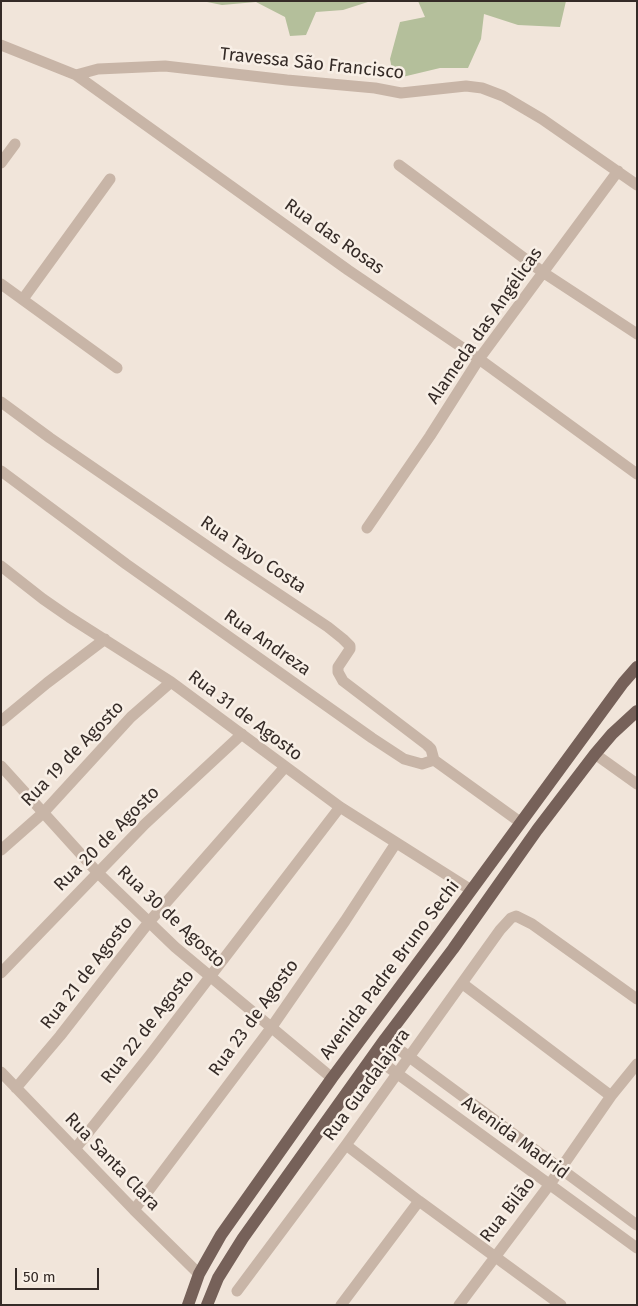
<!DOCTYPE html>
<meta charset="utf-8">
<style>
body{margin:0}
#map{position:relative;width:638px;height:1306px;overflow:hidden;background:#f1e5da;font-family:"Fira Sans",sans-serif}
canvas{display:block}
.frame{position:absolute;inset:0;border:2px solid #352b27;pointer-events:none}
.scale{position:absolute;left:15px;top:1268px;width:84px;height:22px;box-sizing:border-box;border:2px solid #352b27;border-top:0;padding-left:6px;font-size:15px;line-height:18px;white-space:nowrap;color:#352b27;-webkit-text-stroke:4px #f8efe6;paint-order:stroke}
</style>
<div id="map">
<canvas width="638" height="1306"></canvas>
<div class="frame"></div>
<div class="scale">50 m</div>
</div>
<script>
const g = document.querySelector('canvas').getContext('2d');
g.lineJoin = 'round';
function fill(path, color) {
  g.fillStyle = color;
  g.fill(path, 'evenodd');
}
function poly(rows) {
  const path = new Path2D();
  for (const r of rows) {
    path.moveTo(r[0], r[1]);
    for (let i = 2; i < r.length; i += 2) path.lineTo(r[i], r[i + 1]);
  }
  return path;
}
function trace(path, color, width, dash) {
  g.strokeStyle = color;
  g.lineWidth = width;
  g.lineCap = dash ? 'butt' : 'round';
  g.setLineDash(dash || []);
  g.stroke(path);
}
function write(font, color, halo, rows, align = 'center') {
  g.font = font + ' "Fira Sans",sans-serif';
  g.lineWidth = 5;
  g.setLineDash([]);
  g.textBaseline = 'middle';
  g.strokeStyle = halo;
  g.fillStyle = color;
  for (const [text, x, y, turn = 0] of rows) {
    g.save();
    g.translate(x, y);
    g.rotate((+turn || 0) * Math.PI / 180);
    g.textAlign = isNaN(turn) ? turn : align;
    if (halo) g.strokeText(text, 0, 0);
    g.fillText(text, 0, 0);
    g.restore();
  }
}
fill(poly([
 [202,1,371,1,343,10,316,12,306,35,290,36,285,17,256,2,222,5],
 [418,1,566,1,560,27,518,25,484,14,481,39,468,68,440,68,394,79,390,59,400,22,425,17]
]), '#b4bf9b');
trace(poly([
 [1,45,76,75,348,270,479,359,637,474],
 [76,75,98,69,165,66,287,80,375,88,401,93,466,86,482,88,503,96,542,119,637,185],
 [1,163,15,144],
 [399,165,544,273,637,334],
 [1,284,117,368],
 [23,299,110,179],
 [1,402,50,438,229,561,328,627,343,639,350,646,350,649,338,667,338,672,343,681,427,745,431,749,434,760],
 [1,471,126,564,372,738,404,759,422,764,434,760],
 [367,528,430,436,479,359,618,171],
 [1,566,43,599,69,617,171,682,340,807,471,890],
 [1,721,47,683,105,639],
 [595,754,637,784],
 [434,760,520,822],
 [1,766,98,873,175,947,332,1078],
 [1,850,43,813,131,717,171,682],
 [1,973,145,824,242,734],
 [463,984,611,1096],
 [385,1039,637,1225],
 [373,1056,637,1248],
 [1,1072,134,1210,199,1274],
 [16,1088,60,1036,149,922,285,767],
 [346,1145,419,1201,561,1305],
 [75,1149,150,1055,340,807],
 [134,1210,271,1028,345,921,396,843],
 [237,1291,346,1145,500,930,511,918,516,916,532,924,637,999],
 [341,1305,419,1201],
 [459,1305,550,1184,611,1096,637,1064]
]), '#c8b5a7', 11);
trace(poly([
 [188,1305,199,1274,221,1235,332,1078,437,937,623,683,637,667],
 [207,1305,218,1278,243,1238,385,1039,453,949,537,830,595,754,612,734,637,711]
]), '#766159', 12);
write('18px', '#352b27', '#f8efe6', [
 ["Travessa São Francisco",312,64,6],
 ["Rua das Rosas",334,237,35],
 ["Alameda das Angélicas",485,326,-55],
 ["Rua Tayo Costa",253,555,34],
 ["Rua Andreza",267,643,35],
 ["Rua 31 de Agosto",245,716,37],
 ["Rua 19 de Agosto",73,754,-46],
 ["Rua 20 de Agosto",107,839,-45],
 ["Rua 30 de Agosto",171,917,43],
 ["Avenida Padre Bruno Sechi",390,970,-53],
 ["Rua 21 de Agosto",87,973,-52],
 ["Rua 23 de Agosto",254,1018,-54],
 ["Rua 22 de Agosto",148,1027,-52],
 ["Rua Guadalajara",367,1085,-54],
 ["Avenida Madrid",515,1138,36],
 ["Rua Santa Clara",112,1162,46],
 ["Rua Bilão",508,1210,-52]
]);
</script>
